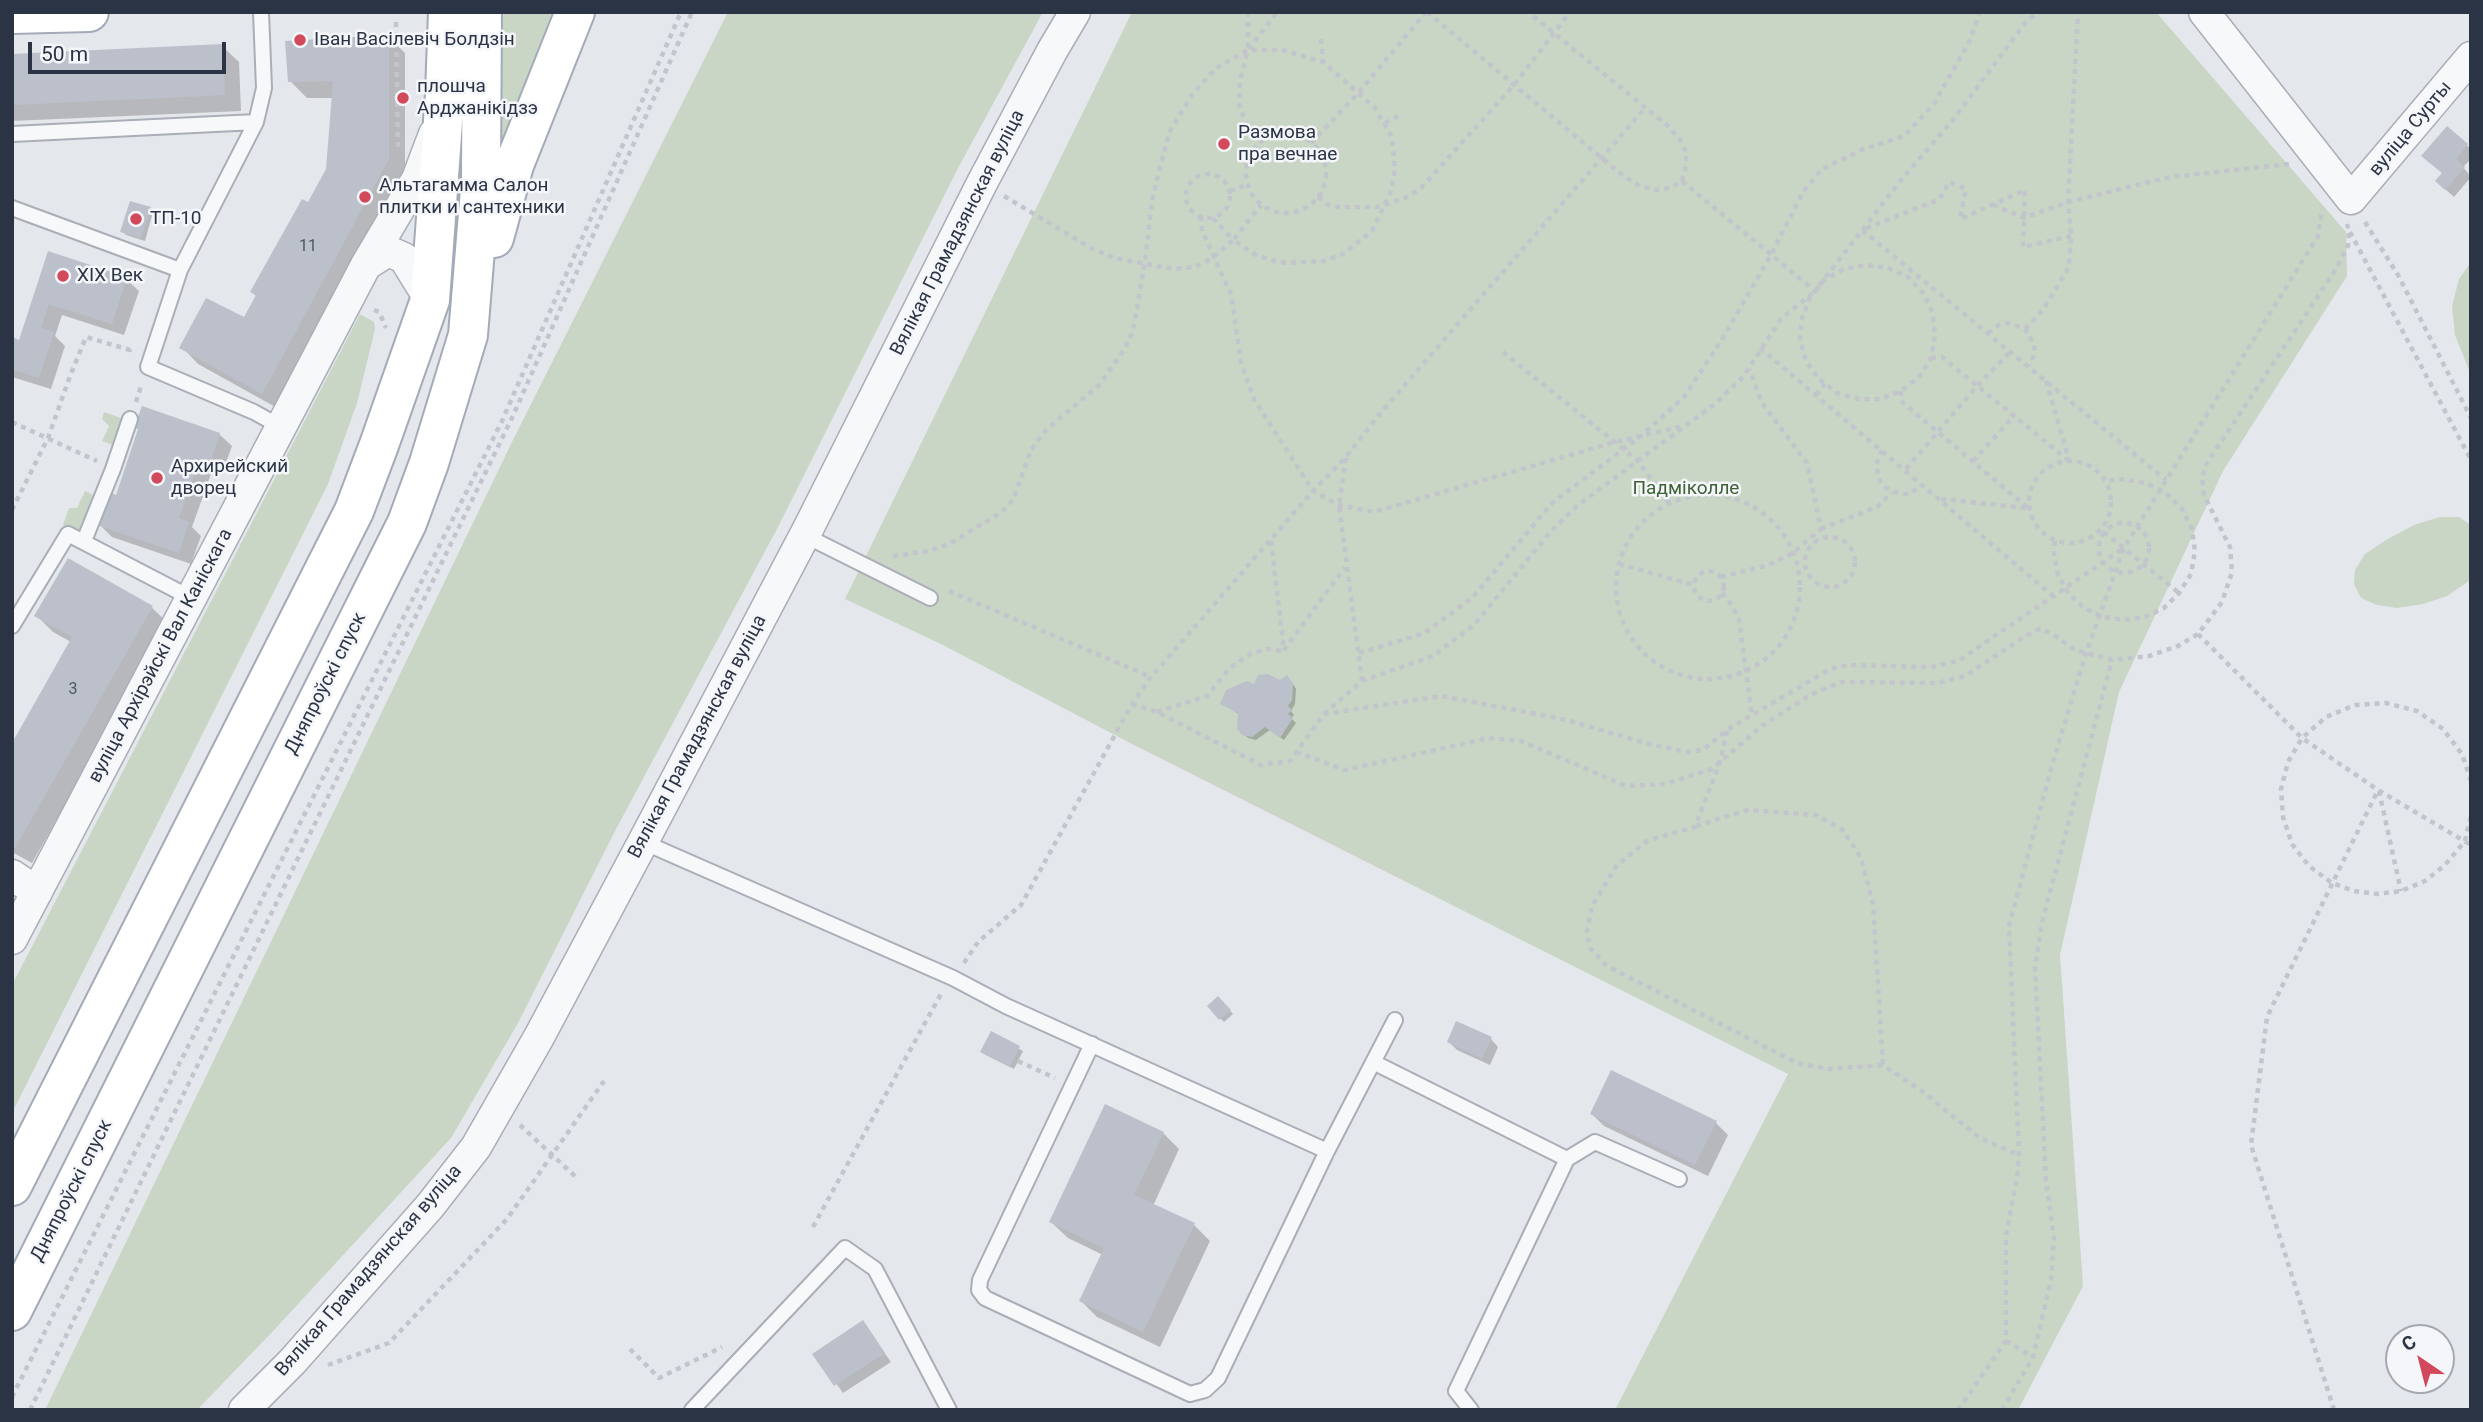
<!DOCTYPE html>
<meta charset="utf-8">
<style>
body{margin:0}
#map{position:relative;width:2483px;height:1422px;overflow:hidden;background:#e4e7ec;font-family:Roboto,sans-serif}
canvas{display:block}
.frame{position:absolute;inset:0;border:14px solid #2b3445;pointer-events:none}
.north{position:absolute;left:2385px;top:1324px;width:70px;height:70px;box-sizing:border-box;background:#f4f6f9;border:2px solid #a4a8b1;border-radius:50%;rotate:325deg;font-size:19px;font-weight:700;line-height:28px;text-align:center;color:#2b3445}
.north::after{content:'';display:block;margin:auto;width:24px;height:32px;background:#d1495b;clip-path:polygon(50% 0,100% 100%,50% 72%,0 100%)}
.scale{position:absolute;left:28px;top:42px;width:198px;height:32px;box-sizing:border-box;border:4px solid #2b3445;border-top:0;padding-left:9px;font-size:21px;line-height:24px;white-space:nowrap;color:#2b3445;-webkit-text-stroke:5px #f4f6f9;paint-order:stroke}
</style>
<div id="map">
<canvas width="2483" height="1422"></canvas>
<div class="frame"></div>
<div class="north">С</div>
<div class="scale">50 m</div>
</div>
<script>
const g = document.querySelector('canvas').getContext('2d');
g.lineJoin = 'round';
function fill(path, color) {
  g.fillStyle = color;
  g.fill(path, 'evenodd');
}
function poly(rows) {
  const path = new Path2D();
  for (const r of rows) {
    if (r.length === 3) {
      path.moveTo(r[0] + r[2], r[1]);
      path.arc(r[0], r[1], r[2], 0, 2 * Math.PI);
      continue;
    }
    path.moveTo(r[0], r[1]);
    for (let i = 2; i < r.length; i += 2) path.lineTo(r[i], r[i + 1]);
  }
  return path;
}
function trace(path, color, width, dash) {
  g.strokeStyle = color;
  g.lineWidth = width;
  g.lineCap = dash ? 'butt' : 'round';
  g.setLineDash(dash || []);
  g.stroke(path);
}
function write(font, color, halo, rows, align = 'center') {
  g.font = font + ' Roboto,sans-serif';
  g.lineWidth = 5;
  g.setLineDash([]);
  g.textBaseline = 'middle';
  g.strokeStyle = halo;
  g.fillStyle = color;
  for (const [text, x, y, turn = 0] of rows) {
    g.save();
    g.translate(x, y);
    g.rotate((+turn || 0) * Math.PI / 180);
    g.textAlign = isNaN(turn) ? turn : align;
    if (halo) g.strokeText(text, 0, 0);
    g.fillText(text, 0, 0);
    g.restore();
  }
}
fill(poly([
 [504,12,552,12,503,142,497,141,502,20],
 [728,12,1043,12,957,170,778,527,615,831,518,1023,451,1138,275,1329,197,1410,45,1410,512,442],
 [1132,12,2156,12,2346,232,2347,276,2223,471,2119,692,2060,955,2083,1286,2018,1410,1615,1410,1788,1074,1134,745,941,644,845,599],
 [2471,262,2471,375,2455,335,2452,306,2459,279],
 [360,314,374,322,375,329,357,403,328,484,12,1113,12,985],
 [104,412,124,419,113,445,102,441,109,426,102,419],
 [85,491,93,495,79,533,63,525,69,508,77,508],
 [2440,517,2459,517,2471,525,2469,581,2447,596,2423,604,2397,608,2377,605,2361,598,2354,584,2355,570,2365,554,2386,540,2414,525]
]), '#c9d6c5');
fill(poly([
 [389,37,405,53,405,176,279,409,198,364,182,347,244,319,257,297,252,292,309,204,328,170,333,98,307,98,290,81],
 [222,46,239,62,241,111,12,121,12,55],
 [2447,128,2471,149,2471,159,2463,167,2471,177,2454,197,2445,189,2443,174],
 [150,209,153,212,145,241,126,235,122,231],
 [49,254,126,279,139,291,124,335,62,315,55,336,65,346,51,389,12,377,12,339,21,342],
 [136,427,219,434,232,446,222,474,212,471,192,527,201,536,191,564,112,537,99,524,117,497,140,431],
 [151,607,168,623,32,863,12,852,12,746,71,642,53,632,37,616],
 [1291,681,1296,689,1295,704,1291,711,1294,715,1291,718,1296,723,1284,740,1270,730,1256,740,1248,738,1239,729,1239,714,1222,704,1254,686],
 [1218,998,1233,1014,1224,1022,1209,1006],
 [991,1033,1023,1051,1014,1069,986,1055],
 [1491,1039,1498,1047,1490,1065,1457,1050,1449,1042],
 [1592,1114,1716,1123,1728,1135,1708,1176,1604,1126],
 [1163,1133,1179,1149,1153,1206,1194,1225,1210,1241,1160,1347,1097,1317,1081,1301,1103,1255,1068,1238,1051,1222],
 [863,1323,891,1362,843,1393,815,1354]
]), '#0003');
fill(poly([
 [389,35,389,159,262,394,179,348,206,298,244,317,256,295,250,292,302,199,308,202,326,169,333,81,288,82,285,41],
 [223,44,225,95,12,105,12,54],
 [2447,126,2468,144,2456,159,2465,167,2445,190,2435,181,2442,173,2421,156],
 [130,201,151,207,141,238,120,232],
 [48,251,127,277,112,324,49,304,41,328,54,332,39,378,12,369,12,337,19,340],
 [142,406,220,433,210,463,199,460,179,518,189,522,179,553,97,525,109,492,116,495,138,429,134,428],
 [68,558,153,606,15,848,12,847,12,743,72,637,34,616],
 [1268,674,1280,680,1287,675,1293,684,1292,700,1288,706,1292,710,1288,714,1293,718,1280,738,1265,727,1252,737,1242,735,1237,729,1238,713,1220,704,1226,690,1247,681,1254,684,1258,675],
 [1218,996,1231,1010,1219,1020,1207,1006],
 [1456,1021,1492,1037,1482,1059,1447,1042],
 [991,1031,1020,1046,1010,1067,980,1052],
 [1611,1070,1717,1121,1695,1165,1590,1114],
 [1105,1104,1164,1132,1134,1195,1195,1223,1143,1332,1079,1301,1104,1248,1049,1222],
 [863,1320,885,1353,834,1386,812,1354]
]), '#bbc0ca');
const service = poly([
 [261,12,264,88,256,122,180,270,148,367,254,412,281,427],
 [12,134,256,122],
 [12,208,180,270],
 [804,535,930,598],
 [84,541,113,469,130,419],
 [12,626,68,534,191,598],
 [643,842,953,978,1006,1006,1327,1151],
 [1092,1044,980,1280,979,1290,985,1298,1190,1394,1205,1390,1218,1378,1327,1151,1395,1020],
 [1373,1062,1567,1159],
 [692,1410,845,1248,875,1269,949,1410],
 [1471,1410,1456,1391,1567,1159,1595,1142,1679,1179]
]);
const minor = poly([
 [2204,12,2351,199,2471,57],
 [366,265,388,251,404,258,430,300],
 [12,875,37,892],
 [12,939,366,265,417,179,434,134],
 [244,1410,292,1362,430,1206,476,1147,539,1037,643,842,809,527,982,183,1052,51,1075,12]
]);
const primary = poly([
 [12,14,89,12],
 [494,238,514,165,575,12],
 [12,1186,354,511,379,445,430,300,445,94,448,12],
 [12,1311,407,523,429,463,468,335,481,177,482,12]
]);
trace(service, '#a9aeb7', 18);
trace(minor, '#a9aeb7', 33);
trace(primary, '#a3abb8', 42);
trace(poly([
 [1248,12,1248,49],
 [1427,12,1622,175,1640,186,1656,190,1670,188,1682,181,1686,166,1686,152,1680,140,1668,126,1528,12],
 [396,22,398,150],
 [1321,39,1323,62],
 [1385,123,1402,114],
 [1286,173,40],
 [1261,141,1247,126,1239,104,1240,81,1248,50,1277,12],
 [1311,143,1359,92,1426,12],
 [1208,196,22],
 [1682,181,1815,291],
 [1230,191,1247,185],
 [1004,196,1091,248,1114,258,1173,269,1195,267,1214,257,1233,240,1212,217],
 [1318,197,1330,206,1338,207,1377,207,1405,198,1421,188,1514,85,1570,12],
 [1993,205,2024,218,2068,202,2170,177,2290,164],
 [1201,216,1202,231,1231,294,1241,362,1254,399,1313,491,1339,505,1374,512,1615,442,1680,427],
 [2365,222,2398,275,2471,418],
 [2350,232,2471,460],
 [2071,236,2023,247,2025,190,1960,219,1966,189,1949,182,1940,199,1862,230,2166,480],
 [374,310,379,312,386,328],
 [2025,329,2043,310,2069,267,2071,236,2068,202,2078,12],
 [1988,333,1999,325,2008,323,2025,329,2034,344,2035,353,2029,366],
 [1760,348,2053,596],
 [1503,352,1637,460,1670,504],
 [1931,358,1942,357,2069,461],
 [2046,381,2069,460],
 [1901,391,1901,401,2028,508],
 [1816,395,1825,384],
 [136,402,142,383],
 [12,422,97,461],
 [1882,450,1876,465,1880,481,1885,487,1900,494,1908,494,1924,485],
 [1346,458,1339,505,1362,681],
 [2070,502,41],
 [1973,461,2014,416],
 [1906,469,1977,386,2011,351],
 [1708,587,92],
 [1941,499,2026,508],
 [12,510,48,438,70,376,86,337,130,350,131,347],
 [2124,548,25],
 [1821,529,1877,507,1892,492],
 [2104,532,2179,593],
 [1830,562,25],
 [1271,541,1284,651],
 [2055,541,2054,553,2058,575,2069,594,2084,608,2103,617,2124,620,2145,617,2164,608,2179,593,2191,574,2195,551,2192,529,2182,509,2166,493,2145,483,2123,479,2105,481],
 [893,556,929,551,951,543,1002,512,1013,500,1031,450,1046,430,1099,385,1124,350,1133,331,1145,262,1152,200,1160,167,1170,131,1192,95,1215,69,1248,50,1283,50,1323,62,1375,108,1392,137,1395,169,1391,191,1372,231,1343,254,1323,261,1286,263,1272,260,1256,255,1233,240,1261,205],
 [1619,564,1694,585],
 [1709,586,15],
 [1721,577,1769,565,1793,553,1821,529,1807,463,1762,403,1749,369],
 [949,591,1151,677],
 [1722,593,1733,607,1739,620,1752,715],
 [2198,634,2302,738,2378,790,2471,845],
 [1284,650,1345,567],
 [1359,653,1423,634,1473,597,1552,503,1641,436,1684,397,1721,341,1771,255,1803,192,1822,169,1864,149,1904,136,1934,104,1969,42,1980,12],
 [1132,704,1157,712,1261,765,1290,761,1324,714,1442,696,1567,720,1649,744,1687,752,1703,750,1727,730,1830,669,1848,665,1931,667,1958,661,2124,548],
 [1157,712,1207,696,1230,668,1250,654,1267,649,1284,651],
 [1324,714,1362,681,1433,656,1474,625,1551,531,1578,505,1715,404,1743,377,1781,319,1815,291,1824,280,1844,269,1866,265,1888,268,1908,277,1924,294,1933,314,1935,336,1931,358,1919,377,1901,391,1880,399,1858,399,1837,393,1819,379,1806,361,1800,340,1802,318,1810,297,1815,291,1901,180,1952,121,2028,19,2041,12],
 [1727,731,1720,762,1695,827,1647,841,1617,865,1592,906,1587,931,1590,948,1607,966,1797,1063,1829,1069,1883,1065,1923,1092,1980,1138,2019,1155],
 [1296,752,1345,770,1489,738,1521,741,1626,786,1665,784,1712,769,1763,725,1810,695,1841,682,1938,683,1965,676,2027,635,2040,629,2051,633,2075,650,2112,660,2149,656,2178,646,2198,634,2222,602,2232,572,2230,547,2204,495,2202,477,2207,463,2334,272,2348,246,2349,231,2347,224],
 [2471,781,2462,754,2443,729,2417,711,2386,703,2355,705,2326,717,2302,738,2288,762,2281,789,2283,817,2292,844,2309,866,2332,883,2354,891,2377,894,2401,891,2425,881,2445,865,2465,841,2471,816],
 [2379,791,2401,891],
 [1696,826,1747,810,1816,815,1843,830,1861,858,1873,904,1883,1065],
 [964,963,978,942,1021,905,1132,704,1151,677,1313,491,1346,457,1378,416,1645,108],
 [1018,1061,1055,1078],
 [520,1125,578,1179],
 [813,1227,942,992],
 [2006,1341,2033,1357],
 [630,1349,659,1378,722,1347],
 [328,1365,389,1343,507,1219,604,1081],
 [12,1397,502,421,681,12],
 [30,1410,512,418,692,12],
 [1958,1410,2006,1341,2006,1235,2017,1178,2019,1155,2009,926,2052,765,2086,653,2124,548,2318,236,2322,209],
 [2002,1410,2033,1357,2051,1280,2054,1238,2046,1182,2035,968,2042,922,2112,660],
 [2334,1410,2251,1145,2267,1017,2378,790]
]), '#c2c5cb', 4.5, [5, 5]);
trace(service, '#f7f8fa', 14);
trace(minor, '#f7f8fa', 30);
trace(primary, '#fff', 38);
for (const [x, y, r, color] of [
 [300,40,7,"#d1495b"],
 [403,98,7,"#d1495b"],
 [1224,144,7,"#d1495b"],
 [365,197,7,"#d1495b"],
 [136,219,7,"#d1495b"],
 [63,276,7,"#d1495b"],
 [157,478,7,"#d1495b"]
]) {
  const dot = new Path2D();
  dot.arc(x, y, r, 0, 2 * Math.PI);
  g.fillStyle = color;
  g.fill(dot);
  trace(dot, '#f4f6f9', 2.5);
}
write('16px', '#4f5766', null, [
 ["11",308,247],
 ["3",73,690]
]);
write('19px', '#2b3445', '#f4f6f9', [
 ["Іван Васілевіч Болдзін",314,40],
 ["плошча",417,87],
 ["Арджанікідзэ",417,109],
 ["Размова",1238,133],
 ["пра вечнае",1238,155],
 ["Альтагамма Салон",379,186],
 ["плитки и сантехники",379,208],
 ["ТП-10",150,219],
 ["XIX Век",77,276],
 ["Архирейский",171,467],
 ["дворец",171,489]
], 'left');
write('19px', '#2b3445', '#f4f6f9', [
 ["вуліца Сурты",2411,129,-50],
 ["Вялікая Грамадзянская вуліца",958,233,-63],
 ["вуліца Архірэйскі Вал Каніскага",161,656,-62],
 ["Дняпроўскі спуск",326,684,-63],
 ["Вялікая Грамадзянская вуліца",698,737,-62],
 ["Дняпроўскі спуск",72,1191,-63],
 ["Вялікая Грамадзянская вуліца",369,1271,-49]
]);
write('19px', '#3f6138', '#f4f6f9', [
 ["Падміколле",1686,489]
]);
</script>
